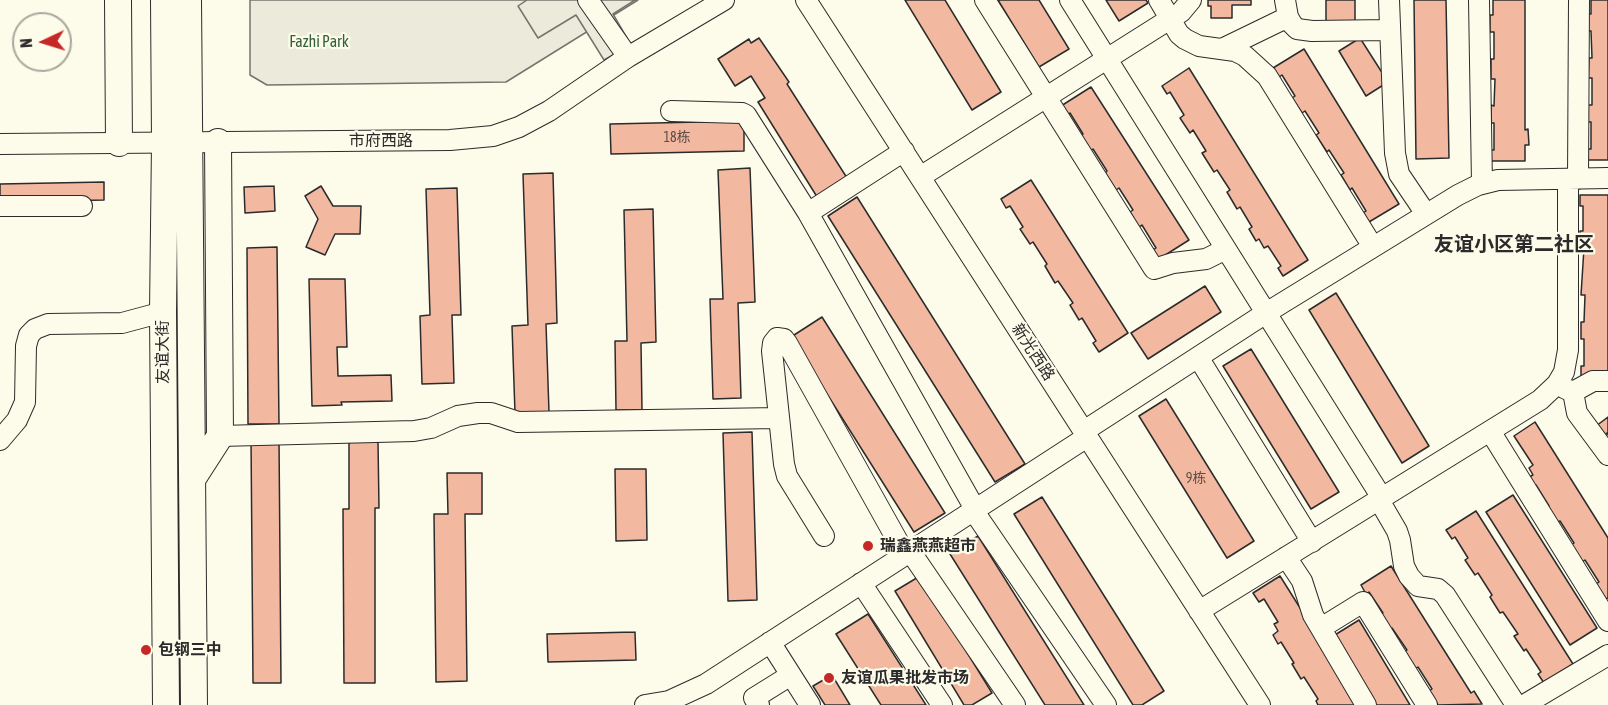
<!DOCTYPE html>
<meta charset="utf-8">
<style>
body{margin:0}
#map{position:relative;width:1608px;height:705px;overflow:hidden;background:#fdfbea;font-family:"Asap Condensed",sans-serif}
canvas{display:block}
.north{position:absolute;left:12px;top:12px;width:60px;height:60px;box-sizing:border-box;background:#fdfbea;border:2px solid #a9a89e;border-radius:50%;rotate:266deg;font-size:16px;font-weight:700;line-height:24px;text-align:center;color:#2b2b2b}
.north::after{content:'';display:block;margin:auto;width:21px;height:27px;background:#c62828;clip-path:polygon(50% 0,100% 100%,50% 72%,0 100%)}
</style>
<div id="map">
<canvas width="1608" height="705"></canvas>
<div class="north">N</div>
</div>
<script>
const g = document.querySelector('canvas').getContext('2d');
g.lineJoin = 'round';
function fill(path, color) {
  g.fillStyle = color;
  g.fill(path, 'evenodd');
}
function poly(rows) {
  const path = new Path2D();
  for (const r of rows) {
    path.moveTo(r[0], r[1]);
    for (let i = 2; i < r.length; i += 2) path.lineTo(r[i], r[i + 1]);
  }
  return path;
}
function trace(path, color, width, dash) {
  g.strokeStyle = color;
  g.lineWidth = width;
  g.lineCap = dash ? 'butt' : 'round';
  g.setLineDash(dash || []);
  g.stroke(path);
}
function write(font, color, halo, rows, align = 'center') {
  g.font = font + ' "Asap Condensed","Noto Sans SC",sans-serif';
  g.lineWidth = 4.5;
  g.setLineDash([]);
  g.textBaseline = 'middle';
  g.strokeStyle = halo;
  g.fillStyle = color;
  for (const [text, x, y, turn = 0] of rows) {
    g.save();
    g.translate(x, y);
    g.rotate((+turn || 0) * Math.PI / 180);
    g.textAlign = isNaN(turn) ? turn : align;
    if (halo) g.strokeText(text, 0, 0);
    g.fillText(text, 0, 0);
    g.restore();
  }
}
const green = poly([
 [250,0,638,0,506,82,267,85,250,75,250,0]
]);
fill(green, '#ecebdb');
trace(green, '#74746e', 1.5);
const parking = poly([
 [527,0,635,0,613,14,631,45,604,60,576,15,538,38,518,6,527,0]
]);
fill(parking, '#eceadb');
trace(parking, '#74746e', 1.5);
const building = poly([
 [905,0,945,0,1001,92,972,110,905,0],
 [998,0,1039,0,1069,49,1039,67,998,0],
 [1106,0,1146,0,1148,3,1119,21,1106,0],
 [1208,0,1251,0,1251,5,1232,5,1232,18,1211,18,1211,6,1208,6,1208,0],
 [1326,0,1355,0,1355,24,1326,24,1326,0],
 [1414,0,1446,0,1449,158,1416,159,1414,0],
 [1493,0,1525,0,1525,130,1528,129,1529,145,1525,145,1525,161,1491,161,1490,150,1494,150,1494,123,1491,123,1491,105,1494,106,1495,79,1491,79,1491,59,1494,59,1494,32,1490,32,1490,15,1493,15,1493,0],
 [1591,0,1608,0,1608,160,1588,160,1588,149,1591,149,1591,122,1588,122,1588,105,1592,105,1592,78,1588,78,1589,58,1592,58,1591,31,1588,31,1588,14,1591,14,1591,0],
 [759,38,789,82,787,84,849,181,819,200,758,102,765,98,751,76,735,86,718,59,749,39,751,43,759,38],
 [1360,38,1388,82,1366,96,1339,51,1360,38],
 [1304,49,1399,204,1369,222,1363,213,1366,211,1352,188,1350,190,1341,175,1344,173,1329,150,1327,152,1316,135,1319,133,1305,111,1302,113,1292,98,1295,96,1282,75,1279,77,1273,68,1304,49],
 [1189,68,1308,260,1283,276,1278,268,1281,266,1268,246,1264,248,1259,239,1256,241,1249,229,1252,227,1240,207,1237,209,1227,192,1230,190,1217,170,1214,172,1202,153,1206,151,1193,130,1190,133,1180,118,1184,115,1170,92,1167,94,1162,86,1189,68],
 [1091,87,1189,240,1159,259,1153,250,1156,248,1142,225,1139,227,1130,212,1133,210,1119,188,1116,190,1105,173,1107,171,1093,149,1090,151,1081,136,1083,134,1070,113,1067,115,1061,106,1091,87],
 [744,121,744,151,611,154,610,124,744,121],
 [750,168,755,302,738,303,741,398,713,399,710,299,723,299,718,170,750,168],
 [553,173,557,323,546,324,549,412,515,413,512,326,528,325,523,174,553,173],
 [1031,180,1128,333,1099,352,1093,343,1096,341,1082,318,1079,320,1070,305,1073,303,1058,281,1055,283,1045,266,1047,264,1033,242,1030,244,1020,229,1023,227,1010,206,1006,208,1001,199,1031,180],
 [104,182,104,200,0,202,0,184,104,182],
 [274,186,275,211,245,213,244,187,274,186],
 [321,186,333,206,361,206,360,234,335,234,325,255,306,247,318,219,305,196,321,186],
 [457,188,461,315,452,315,454,383,422,384,420,316,430,315,426,189,457,188],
 [1580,195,1608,195,1608,377,1581,377,1581,366,1584,366,1584,339,1581,339,1581,322,1584,322,1585,295,1581,295,1584,248,1580,248,1580,231,1583,231,1583,206,1580,206,1580,195],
 [857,197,1025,464,995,482,828,216,857,197],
 [653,209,656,342,641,343,642,410,616,410,615,341,627,341,624,210,653,209],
 [277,247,279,424,248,424,247,248,277,247],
 [309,279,345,279,347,347,337,347,338,376,391,375,392,401,341,402,342,405,312,406,309,279],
 [1205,286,1221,312,1148,359,1131,333,1205,286],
 [1336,293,1429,446,1402,463,1309,310,1336,293],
 [822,317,945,513,914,532,791,337,822,317],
 [1251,349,1339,492,1311,509,1223,366,1251,349],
 [1166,399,1254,541,1227,558,1139,416,1166,399],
 [1608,417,1608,435,1607,433,1604,436,1596,426,1608,417],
 [1535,422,1608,538,1608,598,1606,599,1596,584,1599,582,1585,560,1582,562,1571,545,1574,543,1560,521,1556,523,1547,508,1549,506,1536,485,1533,487,1527,478,1533,475,1529,468,1533,465,1514,436,1535,422],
 [752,432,757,600,728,601,723,433,752,432],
 [251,438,279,438,281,683,253,683,251,438],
 [349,442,378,442,379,508,375,508,375,683,344,683,343,509,349,509,349,442],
 [615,469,646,469,647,540,616,541,615,469],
 [447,473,482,473,482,514,465,514,467,681,436,682,434,514,448,514,447,473],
 [1513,495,1597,628,1570,645,1486,512,1513,495],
 [1042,497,1164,691,1142,705,1133,705,1014,514,1042,497],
 [1476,511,1573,664,1544,683,1538,674,1541,672,1526,649,1524,651,1514,636,1518,634,1503,612,1500,613,1490,597,1492,595,1478,573,1475,575,1465,560,1468,558,1455,537,1452,539,1446,530,1476,511],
 [978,536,1084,705,1045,705,950,554,978,536],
 [1391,566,1471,693,1474,691,1482,704,1438,705,1429,691,1432,689,1418,667,1415,669,1404,652,1407,650,1392,628,1389,630,1380,615,1383,613,1369,592,1366,594,1361,585,1391,566],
 [920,576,992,693,972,705,964,705,895,591,920,576],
 [1280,576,1361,705,1318,705,1316,701,1318,699,1304,677,1301,679,1292,664,1294,663,1281,642,1278,644,1273,635,1278,631,1274,624,1278,622,1264,599,1259,602,1253,593,1280,576],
 [868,614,926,705,881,705,836,634,868,614],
 [1359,620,1410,705,1371,705,1330,638,1359,620],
 [635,632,636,660,548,662,547,634,635,632],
 [832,675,850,705,825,705,813,686,832,675]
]);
fill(building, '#f2b8a0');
trace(building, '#2b2b2b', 1.5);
const minor = poly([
 [588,0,628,57],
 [806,0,1260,705],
 [985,0,1154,269,1173,263,1206,259,1226,249],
 [1070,0,1382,498],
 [1159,0,1179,34,1185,39,1199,46,1235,51,1245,56,1267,76,1373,247],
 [1285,0,1288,17,1292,24,1297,29,1312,31,1389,30],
 [1389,0,1395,153,1399,174,1426,214],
 [1479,0,1482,184],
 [1222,49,1288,17],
 [671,111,742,113,746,115,808,213,975,509],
 [0,144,450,140,493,136,519,127,549,111,628,57,724,0],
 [920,177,1181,12,1191,0],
 [1578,179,1579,0],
 [0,206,82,206],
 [808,213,904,151],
 [1198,357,1312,542],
 [1564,388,1573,392,1593,381,1608,381],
 [1573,392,1577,413,1608,455],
 [1084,431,1266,313,1458,195,1478,185,1498,180,1608,178],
 [1490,431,1608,621],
 [220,436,414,431,431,428,458,416,478,413,491,413,518,422,779,418],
 [0,440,17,420,25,402,26,346,29,335,35,329,48,324,122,323,163,312],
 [1379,500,1397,531,1400,540,1404,566,1409,576,1418,586,1438,589,1445,595,1516,705],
 [973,510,1106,705],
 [824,536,787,476,784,464,772,351,773,343,777,338,784,339,787,343,905,554],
 [910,551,1015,705],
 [1286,557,1302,581,1313,615,1366,705],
 [861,583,942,705],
 [1199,611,1540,400,1557,384,1564,372,1568,350,1568,179],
 [1321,628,1363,602,1427,705],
 [770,642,810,705],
 [645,705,669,701,706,684,1087,437],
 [759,705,754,698,791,675],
 [1524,705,1608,655]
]);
const major = poly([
 [118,0,119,143],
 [164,0,165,142,163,312,166,705],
 [188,0,194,705],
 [193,478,220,436,218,142]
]);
trace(minor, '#2b2b2b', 22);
trace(major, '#2b2b2b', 28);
trace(minor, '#fdfbea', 20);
trace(major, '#fdfbea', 26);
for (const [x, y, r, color] of [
 [868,546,6,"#c62828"],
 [146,650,6,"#c62828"],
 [829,678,6,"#c62828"]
]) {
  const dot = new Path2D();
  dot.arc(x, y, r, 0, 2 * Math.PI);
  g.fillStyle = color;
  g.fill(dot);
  trace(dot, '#fdfbea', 2);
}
write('14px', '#5d4e48', null, [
 ["18栋",677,138],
 ["9栋",1196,479]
]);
write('16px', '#34623c', '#fdfbea', [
 ["Fazhi Park",319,42]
]);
write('16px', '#2b2b2b', '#fdfbea', [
 ["市府西路",381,141],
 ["友谊大街",163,352,-90],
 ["新光西路",1033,352,57]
]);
write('bold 16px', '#2b2b2b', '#fdfbea', [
 ["瑞鑫燕燕超市",880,546],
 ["包钢三中",158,650],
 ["友谊瓜果批发市场",841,678]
], 'left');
write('bold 20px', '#2b2b2b', '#fdfbea', [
 ["友谊小区第二社区",1514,245]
]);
</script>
